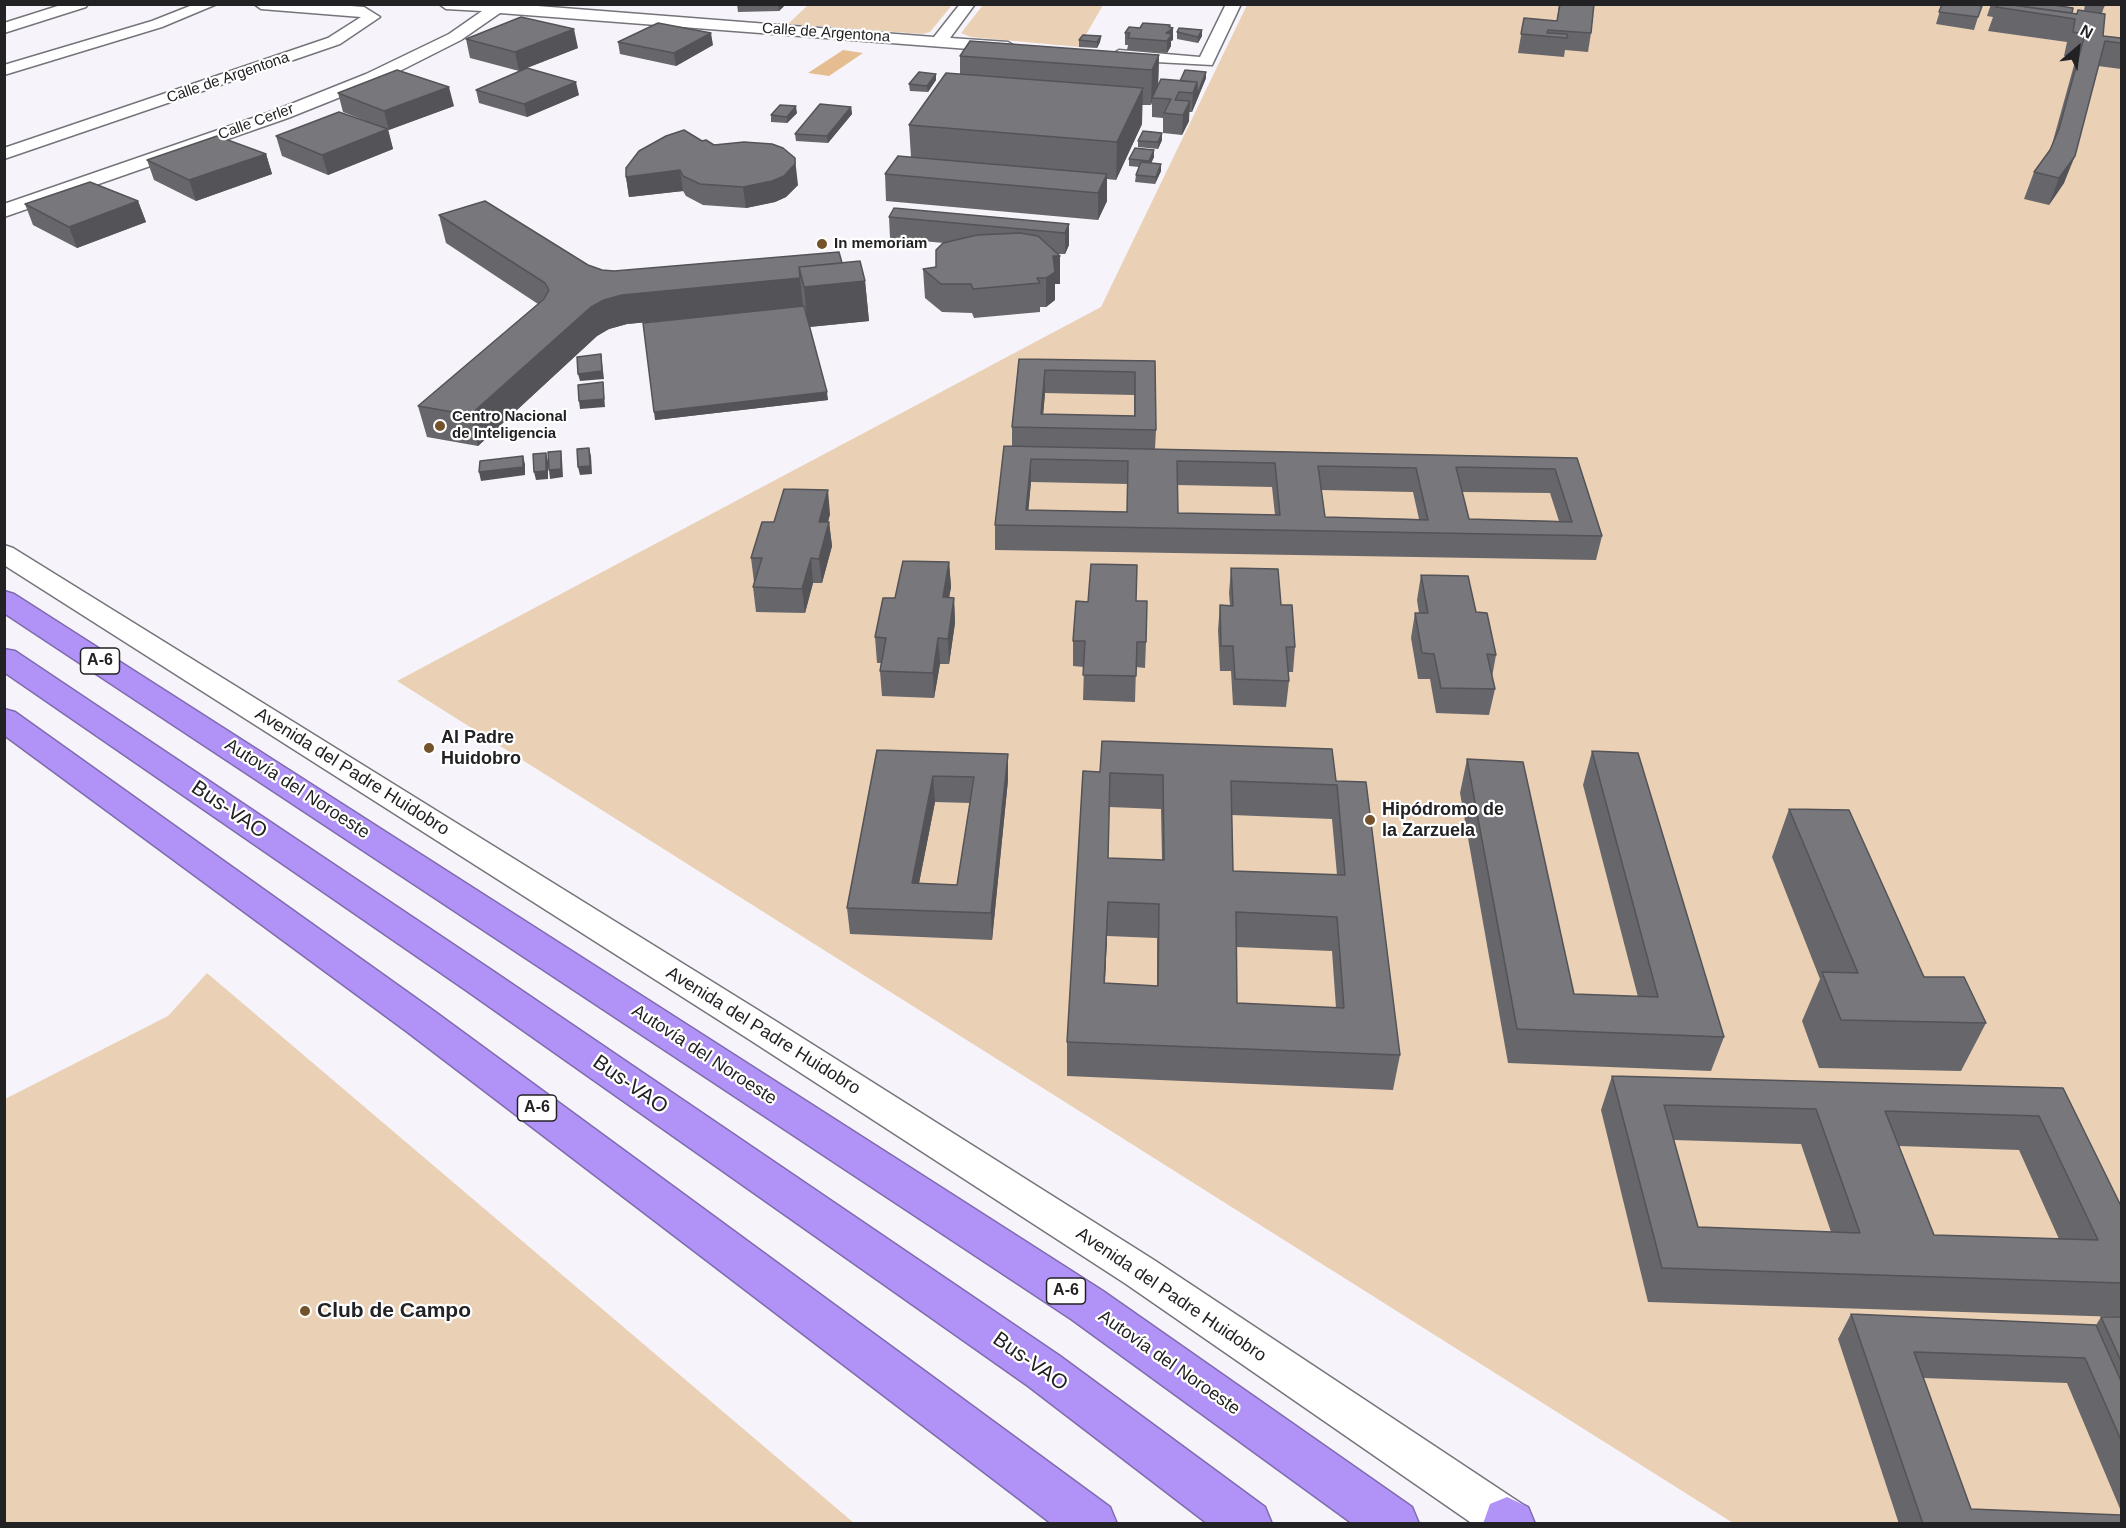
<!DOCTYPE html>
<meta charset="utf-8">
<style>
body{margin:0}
#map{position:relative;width:2126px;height:1528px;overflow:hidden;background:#f6f4fa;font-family:Arial,sans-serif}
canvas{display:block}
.frame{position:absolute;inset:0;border:6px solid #222224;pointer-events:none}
.north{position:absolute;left:2048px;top:18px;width:60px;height:60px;-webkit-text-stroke:4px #fff;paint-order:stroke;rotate:28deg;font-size:16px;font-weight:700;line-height:24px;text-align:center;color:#222224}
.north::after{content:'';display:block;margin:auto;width:21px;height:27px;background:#222224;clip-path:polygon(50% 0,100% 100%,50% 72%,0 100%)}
</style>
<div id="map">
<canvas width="2126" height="1528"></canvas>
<div class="frame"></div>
<div class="north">N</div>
</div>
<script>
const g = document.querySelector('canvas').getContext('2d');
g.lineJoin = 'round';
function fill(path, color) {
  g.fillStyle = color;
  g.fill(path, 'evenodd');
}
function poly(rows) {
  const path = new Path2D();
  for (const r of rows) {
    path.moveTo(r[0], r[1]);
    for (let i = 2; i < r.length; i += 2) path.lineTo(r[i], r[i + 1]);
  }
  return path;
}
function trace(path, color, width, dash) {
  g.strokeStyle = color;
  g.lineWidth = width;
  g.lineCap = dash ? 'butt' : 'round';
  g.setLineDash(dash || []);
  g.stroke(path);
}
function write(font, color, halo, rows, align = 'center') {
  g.font = font + ' Arial,sans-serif';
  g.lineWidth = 4.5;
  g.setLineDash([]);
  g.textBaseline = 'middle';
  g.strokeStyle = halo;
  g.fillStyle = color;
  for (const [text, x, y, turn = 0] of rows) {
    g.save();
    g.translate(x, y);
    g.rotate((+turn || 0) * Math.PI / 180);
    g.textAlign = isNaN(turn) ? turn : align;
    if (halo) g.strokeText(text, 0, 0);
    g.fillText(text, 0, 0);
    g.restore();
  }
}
fill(poly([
 [808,5,808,4,952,5,930,32,922,34,788,24],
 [983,5,1103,5,1079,47,971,37,961,33],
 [1247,5,2121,5,2121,1523,1733,1523,397,681,1101,307],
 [207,973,854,1523,5,1523,5,1099,168,1016]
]), '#ead0b5');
fill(poly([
 [843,50,863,53,829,76,808,73]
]), '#e6bd91');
const street = poly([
 [64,4,88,4,86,7,4,33,4,23,64,4],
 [195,4,217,4,162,27,4,75,4,65,152,21,195,4],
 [254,4,326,4,364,7,380,17,340,44,4,159,4,148,328,38,361,17,261,9,254,4],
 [439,4,512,4,934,37,960,4,975,4,950,38,1008,42,1016,47,1008,52,500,13,461,40,378,82,288,118,4,217,4,204,276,110,366,74,449,34,482,11,446,9,439,4],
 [1226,4,1241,4,1212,65,1119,60,1111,55,1119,50,1200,57,1226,4],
 [4,545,13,548,774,1020,1154,1260,1528,1508,1534,1524,1473,1524,1126,1284,750,1040,4,565,4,545]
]);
const highway = poly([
 [4,591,14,594,1103,1291,1412,1507,1419,1524,1353,1524,1071,1319,4,613,4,591],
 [4,649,15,651,493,971,1060,1356,1265,1507,1272,1524,1208,1524,1028,1386,467,991,4,672,4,649],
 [4,709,15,712,434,1011,1110,1507,1117,1524,1052,1524,406,1031,4,735,4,709],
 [1507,1497,1528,1507,1535,1524,1483,1524,1490,1504,1507,1497]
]);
trace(street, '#75747a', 3);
trace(highway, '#7f6bae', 3);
fill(street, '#fff');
fill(highway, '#b193f8');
fill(poly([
 [737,4,786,4,779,11,738,12],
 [1559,4,1591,33,1588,52,1565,50,1564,57,1518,53,1524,18,1557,21],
 [1942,4,1978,17,1974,30,1936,24],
 [1991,4,2077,14,2084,11,2085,4,2105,4,2102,13,2103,36,2121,38,2121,69,2098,66,2064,183,2049,205,2024,199,2034,172,2051,148,2076,58,2064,56,2067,42,1988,31,1993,17,1987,16],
 [1170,25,1173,40,1171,41,1171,46,1167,53,1127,50,1128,45,1125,45,1125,33,1140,28],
 [1202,30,1202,36,1198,43,1177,39,1177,32],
 [1101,36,1100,42,1097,48,1079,47,1079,40],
 [466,39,578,48,519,71,470,58],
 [618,42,713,45,676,66,620,54],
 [1159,55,1158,86,1180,81,1206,78,1192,112,1189,112,1189,121,1182,135,1163,133,1163,118,1152,117,1152,102,1151,105,1142,105,1142,124,1116,180,1107,179,1107,201,1098,220,886,201,885,174,911,157,909,125,960,74,960,56],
 [936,74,936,80,928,92,910,91,909,84],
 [476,90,579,95,527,117,479,103],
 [338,93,454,106,388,130,393,149,328,175,282,156,276,136,366,121,343,112],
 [851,107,852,114,828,143,796,141,795,134],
 [797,113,787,123,771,122,771,115],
 [1162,133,1162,140,1158,149,1138,147,1138,141],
 [702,141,714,145,798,185,786,197,775,202,746,208,703,205,686,196,683,191,629,197,626,177],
 [1154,150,1154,157,1151,163,1161,171,1155,184,1135,182,1136,175,1139,167,1129,166,1129,159],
 [266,154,272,174,196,201,154,180,147,160],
 [138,201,146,222,77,248,33,225,25,204],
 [439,215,602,270,614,271,842,263,865,281,869,321,810,327,828,400,655,420,681,319,627,324,609,329,597,336,478,446,427,437,418,406,538,304,446,243],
 [889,217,1069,224,1069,245,1065,254,1057,254,1060,284,1055,284,1055,300,1046,307,1040,307,1040,312,974,318,972,313,942,312,925,298,923,269,936,267,944,243,890,238],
 [1019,359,1155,361,1156,430,1155,449,1577,458,1602,536,1596,560,995,550,995,525,1012,446,1012,427],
 [1045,393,1134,395,1134,416,1043,414],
 [1031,482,1128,484,1127,512,1028,510],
 [1177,485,1272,487,1275,515,1178,513],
 [1321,490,1413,492,1419,519,1325,517],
 [1462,492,1550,493,1559,521,1469,519],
 [830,514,828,522,829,522,832,546,822,583,813,583,805,613,756,612,753,587,754,582,751,558,774,522],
 [949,562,951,587,949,597,954,598,955,623,949,664,940,664,934,698,882,696,880,671,881,663,877,663,875,637,895,598],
 [1231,568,1281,605,1295,647,1293,672,1288,672,1289,681,1286,707,1233,705,1231,671,1220,671,1218,630,1220,605,1230,606,1229,593],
 [1421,575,1476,612,1496,655,1492,677,1495,689,1489,715,1436,713,1430,679,1418,679,1411,638,1415,613,1419,613,1417,600],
 [1136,601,1146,642,1145,668,1136,667,1135,702,1083,700,1084,667,1073,666,1073,641,1088,602],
 [877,750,1008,780,992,940,850,934,847,908],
 [935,802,970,803,957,885,919,883],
 [1592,751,1724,1037,1711,1071,1508,1063,1460,793,1467,759,1574,994,1638,997,1583,785],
 [1083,771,1336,781,1400,1055,1393,1090,1067,1076,1067,1042],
 [1109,807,1161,809,1162,860,1108,858],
 [1232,815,1332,819,1337,875,1233,871],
 [1107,936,1157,938,1157,986,1105,983],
 [1236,947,1332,951,1336,1008,1237,1003],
 [1789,809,1924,977,1986,1023,1961,1071,1819,1068,1802,1021,1820,979,1772,857],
 [1612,1076,2063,1088,2121,1206,2121,1317,1648,1302,1601,1110],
 [1674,1140,1801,1144,1831,1232,1698,1227],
 [1899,1146,2019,1150,2059,1239,1934,1235],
 [1851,1314,2096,1325,2101,1317,2121,1317,2121,1511,2067,1383,1923,1378,1971,1509,2121,1524,1899,1524,1838,1339]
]), '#67666b');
fill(poly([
 [778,4,786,4,779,11],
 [1170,25,1170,30,1173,28,1173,40,1171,41,1171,46,1167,53,1167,41,1166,33],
 [574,29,578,48,519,71,515,52],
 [1202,30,1202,36,1198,43,1198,37],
 [711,33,713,45,676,66,674,53],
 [1101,36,1100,42,1097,48,1097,42],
 [1159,55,1158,90,1152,98,1152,102,1151,105,1152,70],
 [1206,72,1206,78,1192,112,1193,93,1197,82],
 [936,74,936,80,928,92,927,86],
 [576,82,579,95,527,117,524,104],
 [449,87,454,106,389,130,384,111],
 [1143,88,1142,124,1116,180,1117,142],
 [1190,101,1189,121,1182,135,1183,115],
 [796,106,797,113,787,123,787,117],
 [851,107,852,114,828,143,827,136],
 [388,129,393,149,328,175,322,155],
 [1162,133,1162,140,1158,149,1158,142],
 [1154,150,1154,157,1149,168,1149,161],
 [266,154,272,174,196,201,189,180],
 [2075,156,2064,183,2049,205,2059,178],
 [795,158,798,185,786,197,775,202,746,208,743,187],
 [1161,164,1161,171,1155,184,1156,177],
 [680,170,683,191,629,197,626,177],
 [1107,174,1107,201,1098,220,1098,193],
 [138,201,146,222,77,248,69,227],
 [1069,224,1069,245,1065,254,1065,233],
 [1053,256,1060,256,1060,284,1055,284,1055,300,1046,307,1046,278],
 [800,278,803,307,627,324,609,329,597,336,478,446,470,415,591,307,604,300,622,295],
 [865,281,869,321,808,327,804,287],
 [601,354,604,379,580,381,578,374],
 [1045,370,1045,393,1042,428,1041,414],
 [603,382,605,407,580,409,579,401],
 [827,392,828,400,655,420,654,412],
 [589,448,591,456,592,474,580,475,578,467],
 [561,451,562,459,563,477,550,479,549,470],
 [546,453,548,461,548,479,536,480,534,472],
 [523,456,525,464,525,475,481,481,479,472],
 [1031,459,1031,482,1027,526,1026,510],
 [828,490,830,514,822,546,819,522],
 [829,522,832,546,822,583,819,559],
 [811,558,813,583,805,613,802,589],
 [949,562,951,587,945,622,943,597],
 [954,598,955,623,949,664,948,639],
 [938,638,940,664,934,698,933,673],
 [1008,754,1008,780,992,940,991,913],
 [933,776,935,802,914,909,912,883],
 [1108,902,1107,936,1103,1018,1104,983]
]), '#545357');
const building = poly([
 [1560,4,1594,4,1591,33,1548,30,1547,33,1567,34,1567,38,1521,34,1524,18,1557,21,1560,4],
 [1942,4,1969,4,1982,6,1978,17,1939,12,1942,4],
 [1997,4,2005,4,2077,14,2078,10,2105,14,2103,36,2121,38,2121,43,2105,41,2075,156,2059,178,2034,172,2050,150,2059,129,2085,34,2073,32,2075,19,1996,7,1997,4],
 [2005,4,2047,4,2073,8,2072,13,2005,4],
 [2091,4,2105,4,2104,6,2091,4],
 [521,17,574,29,515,52,466,39,521,17],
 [658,23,711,33,674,53,618,42,658,23],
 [1143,23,1170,25,1169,27,1173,28,1166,33,1172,34,1167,41,1128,38,1130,33,1125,33,1129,27,1140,28,1143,23],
 [1179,28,1202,30,1198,37,1177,32,1179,28],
 [1083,35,1101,36,1097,42,1079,40,1083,35],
 [970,41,1159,55,1152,70,960,56,970,41],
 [527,68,576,82,524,104,476,90,527,68],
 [397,70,449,87,384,111,338,93,397,70],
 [1185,70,1206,72,1197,95,1197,82,1180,81,1185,70],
 [919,72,936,74,927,86,909,84,919,72],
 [946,73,1143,88,1117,142,909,125,946,73],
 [1161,79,1197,82,1193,93,1179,92,1175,100,1190,101,1183,115,1164,113,1171,99,1152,98,1161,79],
 [820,104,851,107,827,136,795,134,820,104],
 [780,105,796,106,787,117,771,115,780,105],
 [339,112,388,129,322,155,276,136,339,112],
 [684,130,702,141,706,140,714,145,744,142,772,144,783,148,795,158,795,164,784,176,772,181,743,187,700,184,683,176,680,170,626,177,626,168,639,151,666,136,684,130],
 [1143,131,1162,133,1158,142,1138,141,1143,131],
 [217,136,266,154,189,180,147,160,217,136],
 [1135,148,1154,150,1149,161,1129,159,1135,148],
 [898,156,1107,174,1098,193,885,174,898,156],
 [1141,162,1161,164,1156,177,1136,175,1141,162],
 [90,182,138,201,69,227,25,204,90,182],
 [485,201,588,265,602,270,614,271,839,252,842,263,799,267,800,278,622,295,604,300,591,307,470,415,418,406,544,299,549,290,545,283,439,215,485,201],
 [894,208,1069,224,1065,233,889,217,894,208],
 [1020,233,1038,236,1060,256,1053,256,1055,272,1046,278,1037,278,1040,283,973,289,971,284,941,284,923,269,936,267,936,250,943,243,977,235,1020,233],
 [860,261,865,281,804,287,799,267,860,261],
 [804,306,827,392,654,412,643,323,804,306],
 [601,354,602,371,578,374,577,357,601,354],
 [1019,359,1155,361,1156,430,1012,427,1019,359],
 [1045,370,1135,372,1135,416,1041,414,1045,370],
 [603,382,604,399,579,401,578,385,603,382],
 [1004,446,1577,458,1602,536,995,525,1004,446],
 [1031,459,1128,461,1127,512,1026,510,1031,459],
 [1177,461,1275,463,1280,515,1178,513,1177,461],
 [1318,466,1416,468,1428,520,1325,517,1318,466],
 [1456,467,1555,469,1572,522,1469,519,1456,467],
 [589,448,590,466,578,467,577,449,589,448],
 [561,451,561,469,549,470,548,452,561,451],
 [546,453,546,471,534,472,533,454,546,453],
 [523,456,523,467,479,472,480,461,523,456],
 [784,489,828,490,819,522,829,522,819,559,811,558,802,589,753,587,762,558,751,558,762,522,774,522,784,489],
 [903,561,949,562,943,597,954,598,948,639,938,638,933,673,880,671,886,638,875,637,883,598,895,598,903,561],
 [1091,564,1137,565,1136,601,1147,601,1146,642,1137,642,1136,676,1083,675,1085,641,1073,641,1076,601,1088,602,1091,564],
 [1231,568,1278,569,1281,605,1292,605,1295,647,1286,647,1289,681,1235,679,1233,646,1221,646,1220,605,1233,606,1231,568],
 [1421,575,1468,576,1476,612,1487,613,1496,655,1487,654,1495,689,1441,688,1434,654,1422,653,1415,613,1428,613,1421,575],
 [1102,741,1332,749,1336,781,1366,782,1400,1055,1067,1042,1083,771,1100,772,1102,741],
 [1110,773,1163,775,1164,860,1108,858,1110,773],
 [1231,781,1337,785,1345,875,1233,871,1231,781],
 [1108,902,1159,904,1158,986,1104,983,1108,902],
 [1236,912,1337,917,1344,1008,1237,1003,1236,912],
 [877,750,1008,754,991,913,847,908,877,750],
 [933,776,974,777,957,885,912,883,933,776],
 [1592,751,1638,753,1724,1037,1517,1029,1467,759,1523,762,1574,994,1658,997,1592,751],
 [1789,809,1849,810,1924,977,1964,977,1986,1023,1841,1020,1822,972,1858,973,1789,809],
 [1612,1076,2063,1088,2121,1206,2121,1283,1662,1268,1612,1076],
 [1664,1105,1816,1109,1860,1233,1698,1227,1664,1105],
 [1885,1111,2039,1116,2098,1240,1934,1235,1885,1111],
 [1851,1314,2096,1325,2121,1381,2121,1440,2085,1358,1914,1352,1971,1509,2121,1515,2121,1524,1923,1524,1851,1314],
 [2101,1317,2121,1317,2121,1361,2101,1317]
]);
fill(building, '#78777c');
trace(building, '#545357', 1.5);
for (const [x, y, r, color] of [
 [822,244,6,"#74522a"],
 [440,426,6,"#74522a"],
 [429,748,6,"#74522a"],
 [1370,820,6,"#74522a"],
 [305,1311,6,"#74522a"]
]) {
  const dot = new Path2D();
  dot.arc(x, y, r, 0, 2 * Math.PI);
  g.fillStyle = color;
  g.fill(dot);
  trace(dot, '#fff', 2);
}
write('15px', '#222224', '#fff', [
 ["Calle de Argentona",826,33,4],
 ["Calle de Argentona",228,78,-19],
 ["Calle Cerler",256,122,-20]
]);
write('bold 15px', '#222224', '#fff', [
 ["In memoriam",834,244],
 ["Centro Nacional",452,417],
 ["de Inteligencia",452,434]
], 'left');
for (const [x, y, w] of [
 [100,661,39],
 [537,1108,39],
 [1066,1291,39]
]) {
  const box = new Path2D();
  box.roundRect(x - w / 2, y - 13, w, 26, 4.5);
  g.fillStyle = '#fff';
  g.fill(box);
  trace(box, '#222224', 1.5);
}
write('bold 16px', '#222224', null, [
 ["A-6",100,661],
 ["A-6",537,1108],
 ["A-6",1066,1291]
]);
write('bold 18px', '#222224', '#fff', [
 ["Al Padre",441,738],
 ["Huidobro",441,759],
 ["Hipódromo de",1382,810],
 ["la Zarzuela",1382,831]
], 'left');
write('18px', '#222224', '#fff', [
 ["Avenida del Padre Huidobro",352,772,32],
 ["Autovía del Noroeste",297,789,33],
 ["Avenida del Padre Huidobro",763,1031,32],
 ["Autovía del Noroeste",704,1055,33],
 ["Avenida del Padre Huidobro",1171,1295,34],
 ["Autovía del Noroeste",1169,1363,35]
]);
write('21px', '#222224', '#fff', [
 ["Bus-VAO",229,810,34],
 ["Bus-VAO",630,1085,35],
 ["Bus-VAO",1030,1362,35]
]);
write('bold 21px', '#222224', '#fff', [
 ["Club de Campo",317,1311]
], 'left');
</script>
